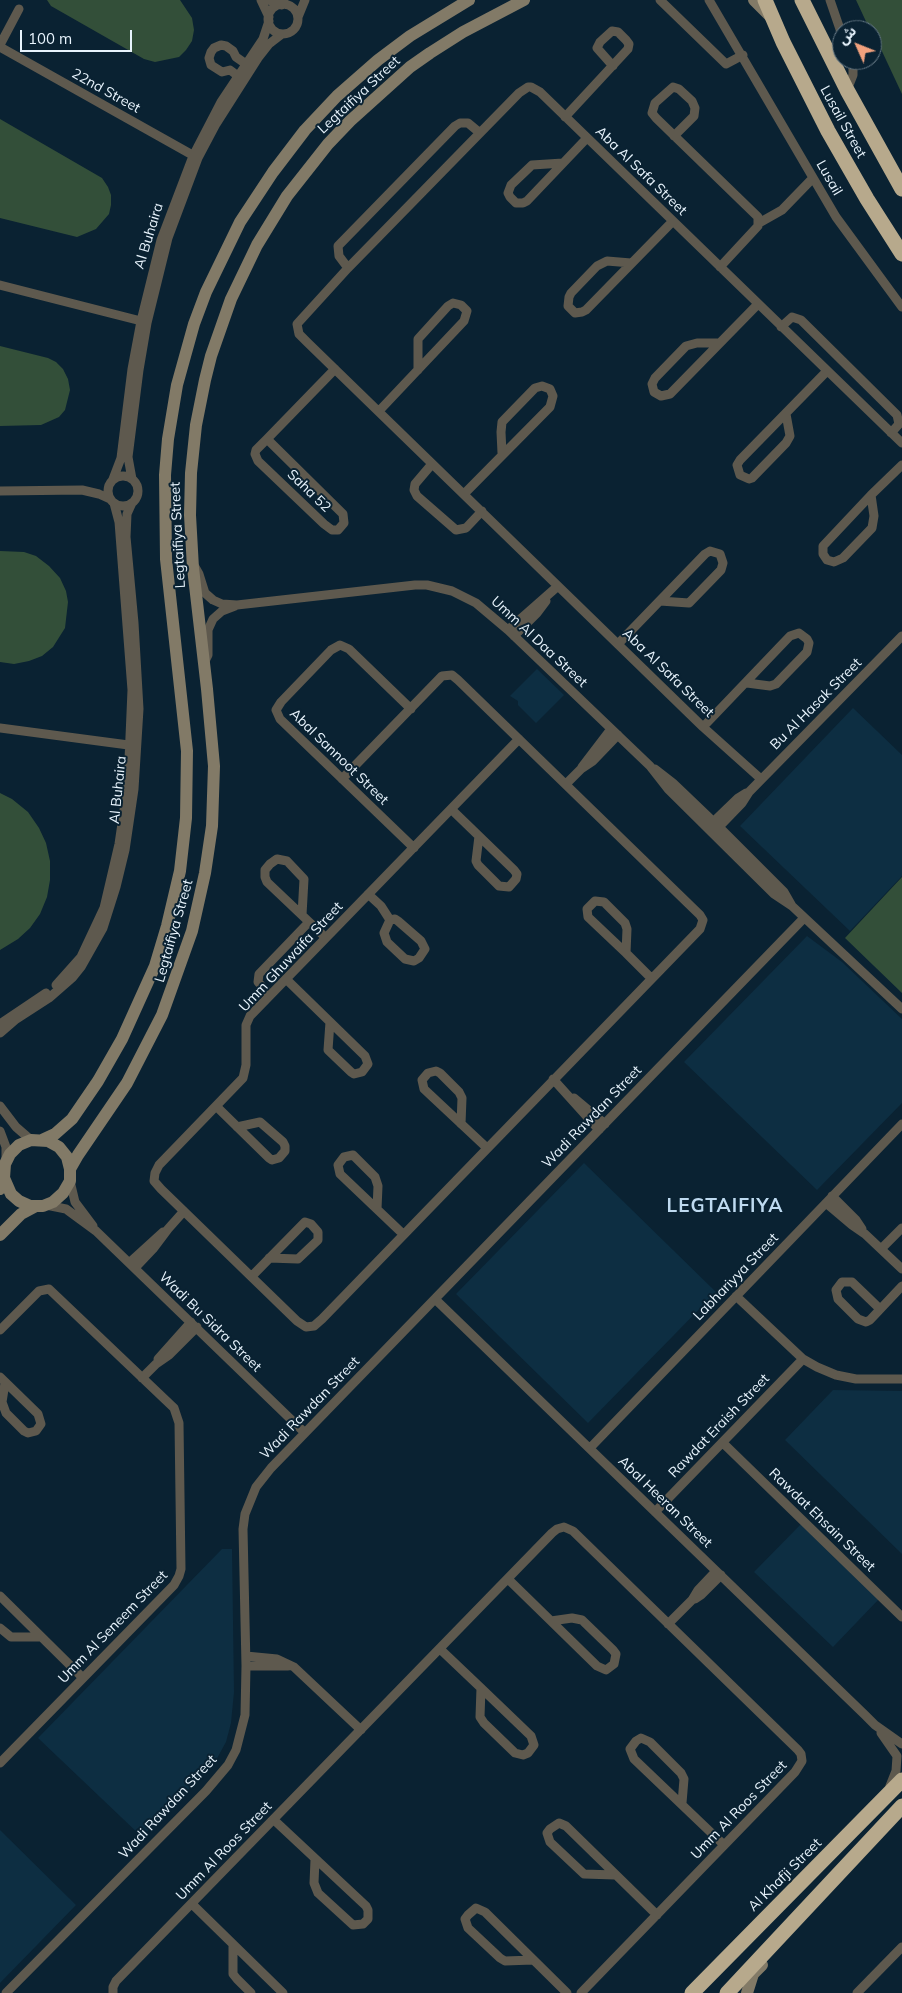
<!DOCTYPE html>
<meta charset="utf-8">
<style>
body{margin:0}
#map{position:relative;width:902px;height:1993px;overflow:hidden;background:#0a2232;font-family:Mulish,"Noto Sans Arabic",sans-serif}
canvas{display:block}
.north{position:absolute;left:832px;top:20px;width:50px;height:50px;box-sizing:border-box;background:#0a2232;border:1px solid #637683;border-radius:50%;rotate:314deg;font-size:14px;font-weight:700;line-height:20px;text-align:center;color:#e8f4fd}
.north::after{content:'';display:block;margin:auto;width:18px;height:22px;background:#f1a17d;clip-path:polygon(50% 0,100% 100%,50% 72%,0 100%)}
.scale{position:absolute;left:20px;top:30px;width:112px;height:22px;box-sizing:border-box;border:2px solid #e8f4fd;border-top:0;padding-left:6px;font-size:15px;line-height:18px;white-space:nowrap;color:#e8f4fd;-webkit-text-stroke:4px #0a2232;paint-order:stroke}
</style>
<div id="map">
<canvas width="902" height="1993"></canvas>
<div class="north">ش</div>
<div class="scale">100 m</div>
</div>
<script>
const g = document.querySelector('canvas').getContext('2d');
g.lineJoin = 'round';
function fill(path, color) {
  g.fillStyle = color;
  g.fill(path, 'evenodd');
}
function poly(rows) {
  const path = new Path2D();
  for (const r of rows) {
    if (r.length === 3) {
      path.moveTo(r[0] + r[2], r[1]);
      path.arc(r[0], r[1], r[2], 0, 2 * Math.PI);
      continue;
    }
    path.moveTo(r[0], r[1]);
    for (let i = 2; i < r.length; i += 2) path.lineTo(r[i], r[i + 1]);
  }
  return path;
}
function trace(path, color, width, dash) {
  g.strokeStyle = color;
  g.lineWidth = width;
  g.lineCap = dash ? 'butt' : 'round';
  g.setLineDash(dash || []);
  g.stroke(path);
}
function write(font, color, halo, rows, align = 'center') {
  g.font = font + ' Mulish,sans-serif';
  g.lineWidth = 4;
  g.setLineDash([]);
  g.textBaseline = 'middle';
  g.strokeStyle = halo;
  g.fillStyle = color;
  for (const [text, x, y, turn = 0] of rows) {
    g.save();
    g.translate(x, y);
    g.rotate((+turn || 0) * Math.PI / 180);
    g.textAlign = isNaN(turn) ? turn : align;
    if (halo) g.strokeText(text, 0, 0);
    g.fillText(text, 0, 0);
    g.restore();
  }
}
fill(poly([
 [537,669,564,695,536,723,518,705,518,701,510,696],
 [853,708,902,755,902,876,850,931,740,826],
 [807,936,842,962,902,1019,902,1103,817,1190,684,1062],
 [584,1163,716,1292,588,1423,456,1294],
 [833,1390,902,1391,902,1554,785,1440],
 [801,1524,879,1599,833,1647,754,1572],
 [222,1549,232,1549,234,1692,231,1723,226,1742,215,1762,142,1837,38,1738],
 [0,1830,76,1905,0,1983]
]), '#0d2e42');
fill(poly([
 [47,0,180,0,192,18,194,30,192,41,186,50,179,57,155,62,144,59,51,6],
 [856,0,902,0,902,94,872,30,870,30],
 [0,119,102,178,108,187,111,195,111,205,109,214,96,229,77,237,0,218],
 [0,346,48,358,56,362,63,369,68,379,70,390,65,410,59,417,41,425,0,426],
 [0,551,24,552,36,556,49,566,60,578,66,591,68,602,65,628,53,647,42,656,29,661,14,664,0,662],
 [0,793,12,799,28,812,39,828,46,843,50,861,50,880,47,897,40,914,30,928,18,939,0,950],
 [902,877,902,993,845,938]
]), '#334f39');
trace(poly([
 [261,0,269,17],
 [269,0,282,5],
 [660,0,726,64,743,55],
 [709,0,836,217,902,307],
 [830,0,842,35],
 [283,19,15],
 [298,17,305,0],
 [0,45,19,9],
 [0,47,196,157],
 [238,76,230,70,222,72,211,65,209,58,211,52,214,48,221,45,226,46,233,51,236,57,246,64],
 [847,90,853,75,853,60],
 [565,117,628,49,629,44,626,40,618,32,612,31,600,42,597,48,613,66],
 [674,136,694,116,695,108,692,101,679,89,673,87,655,103,652,113,656,118,758,217,758,226,720,267],
 [563,163,532,165,511,185,508,193,510,197,516,203,523,203,527,201,587,138],
 [759,223,782,210,813,178],
 [631,263,607,261,597,266,571,293,569,297,568,306,575,313,582,312,586,310,673,221],
 [348,268,339,256,338,246,455,126,460,123,468,123,480,133],
 [0,285,145,322],
 [781,327,792,317,801,320,897,415,899,424,891,433],
 [718,343,697,343,686,346,655,378,652,384,654,392,661,396,670,394,758,304],
 [379,411,464,321,467,311,461,305,453,303,448,306,418,339,418,370],
 [786,414,790,436,786,443,752,478,749,479,740,475,737,465,740,460,827,371],
 [267,439,343,514,344,523,338,530,332,530,324,524,258,461,255,454,256,450,267,439,335,369],
 [432,464,415,484,414,490,417,496,456,530,466,528,482,511],
 [123,491,15],
 [113,479,121,458,132,369,141,321,161,240,193,156,221,102,263,39,269,21],
 [132,479,128,457,139,370,147,323,168,238,198,158,216,124,258,58,269,44,282,34],
 [0,491,82,490,99,494,110,499],
 [464,494,550,407,553,396,550,389,542,386,535,388,502,422,501,432,502,453],
 [871,495,874,516,872,528,843,558,834,562,827,560,823,554,823,546,871,495,902,465],
 [195,567,199,574,205,593,213,600,222,604,237,605,415,585,427,585,452,591,476,603,508,630,650,766,668,789,774,894,792,906,902,1009],
 [508,630,558,586],
 [514,636,537,613,546,601],
 [618,644,705,554,710,551,720,554,723,563,721,570,689,603,660,601],
 [204,663,208,655,208,630,213,619,222,611,235,606],
 [411,709,349,649,340,645,331,650,281,702,276,710,280,719,414,848],
 [703,727,790,636,799,633,807,639,809,643,807,652,776,684,770,686,747,683],
 [0,728,136,746],
 [582,767,611,729],
 [655,769,673,783,719,827,784,892,792,906],
 [342,779,442,676,452,675,458,680,700,915,703,920,700,929,322,1319,314,1326,306,1327,297,1321,161,1189,154,1181,155,1173,159,1165,243,1078,246,1065,246,1025,250,1016,519,739],
 [761,779,703,727,308,343,299,334,297,324,348,268,519,93,528,87,531,87,540,92,902,443],
 [566,784,581,769,593,761,618,735],
 [451,809,514,870,517,874,516,879,509,887,499,886,478,865,476,861,479,836],
 [709,826,738,798,746,793],
 [713,833,742,803,749,792,902,636],
 [368,894,381,906,390,920,395,919,398,921,421,941,425,949,419,958,414,961,405,959,387,942,384,933,390,920],
 [302,915,304,879,287,861,277,859,270,864,265,870,265,877,267,882,326,938],
 [626,953,627,929,625,923,604,902,595,901,587,909,588,917,626,953,651,978],
 [286,979,365,1056,368,1064,362,1072,354,1074,351,1072,328,1050,330,1022],
 [56,985,81,957,104,908,119,844,128,783,132,690,119,522,114,503],
 [270,995,258,982,259,974,309,922],
 [0,1024,46,993],
 [0,1033,15,1020,49,998,73,977,81,967,103,928,116,887,125,850,134,789,139,709,134,623,126,537,127,514,132,503],
 [553,1079,599,1130],
 [574,1098,605,1124],
 [0,1106,16,1127,31,1140],
 [217,1107,269,1158,272,1160,279,1158,285,1151,285,1146,283,1142,260,1122,237,1127],
 [461,1124,462,1098,459,1092,440,1073,436,1071,428,1073,422,1080,424,1089,487,1148],
 [0,1131,6,1147,6,1159],
 [70,1181,75,1202,93,1226],
 [832,1196,856,1220,862,1229],
 [826,1203,852,1225,865,1234,902,1269],
 [46,1205,66,1209,96,1231,305,1433],
 [377,1209,378,1186,375,1177,353,1155,344,1157,338,1165,340,1174,403,1234],
 [881,1249,902,1228],
 [129,1263,163,1232],
 [135,1268,153,1249,168,1229,184,1211],
 [252,1276,305,1222,311,1224,318,1232,318,1240,298,1259,269,1258],
 [736,1296,803,1359,817,1367,836,1375,856,1379,902,1379],
 [435,1299,865,1715,875,1725,902,1744],
 [880,1309,852,1282,842,1282,836,1290,838,1299,858,1319,866,1322,870,1320,902,1286],
 [0,1330,39,1291,49,1289,174,1408,179,1423,181,1569,179,1576,174,1585,0,1763],
 [158,1359,191,1322],
 [0,1377,38,1414,41,1424,36,1431,28,1433,24,1431,6,1413,2,1402,5,1383],
 [142,1378,156,1364,169,1355,197,1327],
 [723,1443,902,1617],
 [590,1448,902,1124],
 [655,1512,803,1359],
 [508,1579,551,1621,597,1666,606,1670,614,1664,616,1654,613,1650,582,1620,572,1618,551,1621],
 [0,1596,83,1678],
 [695,1599,701,1595,721,1575],
 [668,1624,692,1600,698,1590,716,1571],
 [0,1628,11,1637,41,1637],
 [440,1649,481,1688,531,1736,534,1745,528,1753,523,1755,515,1753,484,1723,480,1717,481,1688],
 [246,1656,277,1659,294,1667,361,1730],
 [246,1666,288,1666],
 [881,1733,897,1756,896,1771,890,1786],
 [682,1803,684,1779,681,1773,650,1742,641,1738,636,1741,630,1749,634,1759,724,1845],
 [274,1820,366,1906,368,1910,368,1919,363,1924,353,1925,318,1893,314,1883,315,1860],
 [615,1875,584,1874,550,1842,547,1833,550,1829,559,1823,566,1826,657,1915],
 [192,1904,283,1993],
 [233,1944,233,1974,237,1979,251,1993],
 [533,1960,505,1961,500,1958,468,1928,465,1919,468,1915,476,1908,485,1912,567,1993],
 [6,1993,206,1791,228,1765,236,1750,245,1715,246,1666,243,1529,245,1514,256,1487,271,1468,804,918],
 [113,1993,113,1987,116,1981,552,1533,557,1529,564,1527,573,1531,798,1750,801,1754,802,1761,795,1772,581,1993],
 [857,1993,902,1947]
]), '#5e594e', 9);
trace(poly([
 [754,0,770,16],
 [42,1140,55,1134,72,1119,98,1081,122,1039,155,966,167,926,180,871,186,818,187,751,166,559,165,475,168,439,177,385,194,324,206,292,240,222,273,172,305,130,337,96,378,60,410,36,469,0],
 [70,1169,78,1155,127,1083,162,1015,192,931,205,873,212,826,214,766,207,689,193,568,190,515,191,473,196,425,205,380,211,356,231,299,257,245,287,196,328,144,350,121,410,67,430,53,463,32,524,0],
 [0,1189,4,1178,5,1164,10,1154,19,1145,31,1140,48,1141,59,1147,67,1157,70,1169,70,1181,63,1193,53,1202,43,1206,30,1206,19,1201,11,1194,4,1178],
 [0,1235,21,1214,36,1206],
 [747,1993,753,1974,762,1965]
]), '#827a67', 12);
trace(poly([
 [765,0,783,42,828,131,867,199,902,254],
 [802,0,847,90,902,189],
 [692,1993,902,1780],
 [727,1993,902,1806]
]), '#b7a98c', 15);
write('14px', '#e8f4fd', '#0a2232', [
 ["22nd Street",106,91,29],
 ["Legtaifiya Street",359,95,-43],
 ["Lusail Street",843,122,61],
 ["Aba Al Safa Street",641,171,44],
 ["Lusail",829,178,60],
 ["Al Buhaira",149,236,-73],
 ["Saha 52",309,491,44],
 ["Legtaifiya Street",178,535,-93],
 ["Umm Al Daa Street",539,642,43],
 ["Aba Al Safa Street",668,673,44],
 ["Bu Al Hasak Street",816,704,-45],
 ["Abal Sannoot Street",339,757,44],
 ["Al Buhaira",118,790,-84],
 ["Legtaifiya Street",174,931,-74],
 ["Umm Ghuwaifa Street",291,957,-47],
 ["Wadi Rawdan Street",592,1117,-46],
 ["Labhariyya Street",736,1277,-46],
 ["Wadi Bu Sidra Street",210,1322,44],
 ["Wadi Rawdan Street",310,1408,-46],
 ["Rawdat Eraish Street",719,1426,-46],
 ["Abal Heeran Street",665,1502,44],
 ["Rawdat Ehsain Street",822,1520,44],
 ["Umm Al Seneem Street",113,1627,-46],
 ["Wadi Rawdan Street",168,1807,-47],
 ["Umm Al Roos Street",739,1810,-46],
 ["Umm Al Roos Street",224,1851,-46],
 ["Al Khafji Street",785,1875,-45]
]);
g.letterSpacing = '1px';
write('bold 19px', '#bedaf0', '#0a2232', [
 ["LEGTAIFIYA",725,1206]
]);
g.letterSpacing = '0px';
</script>
